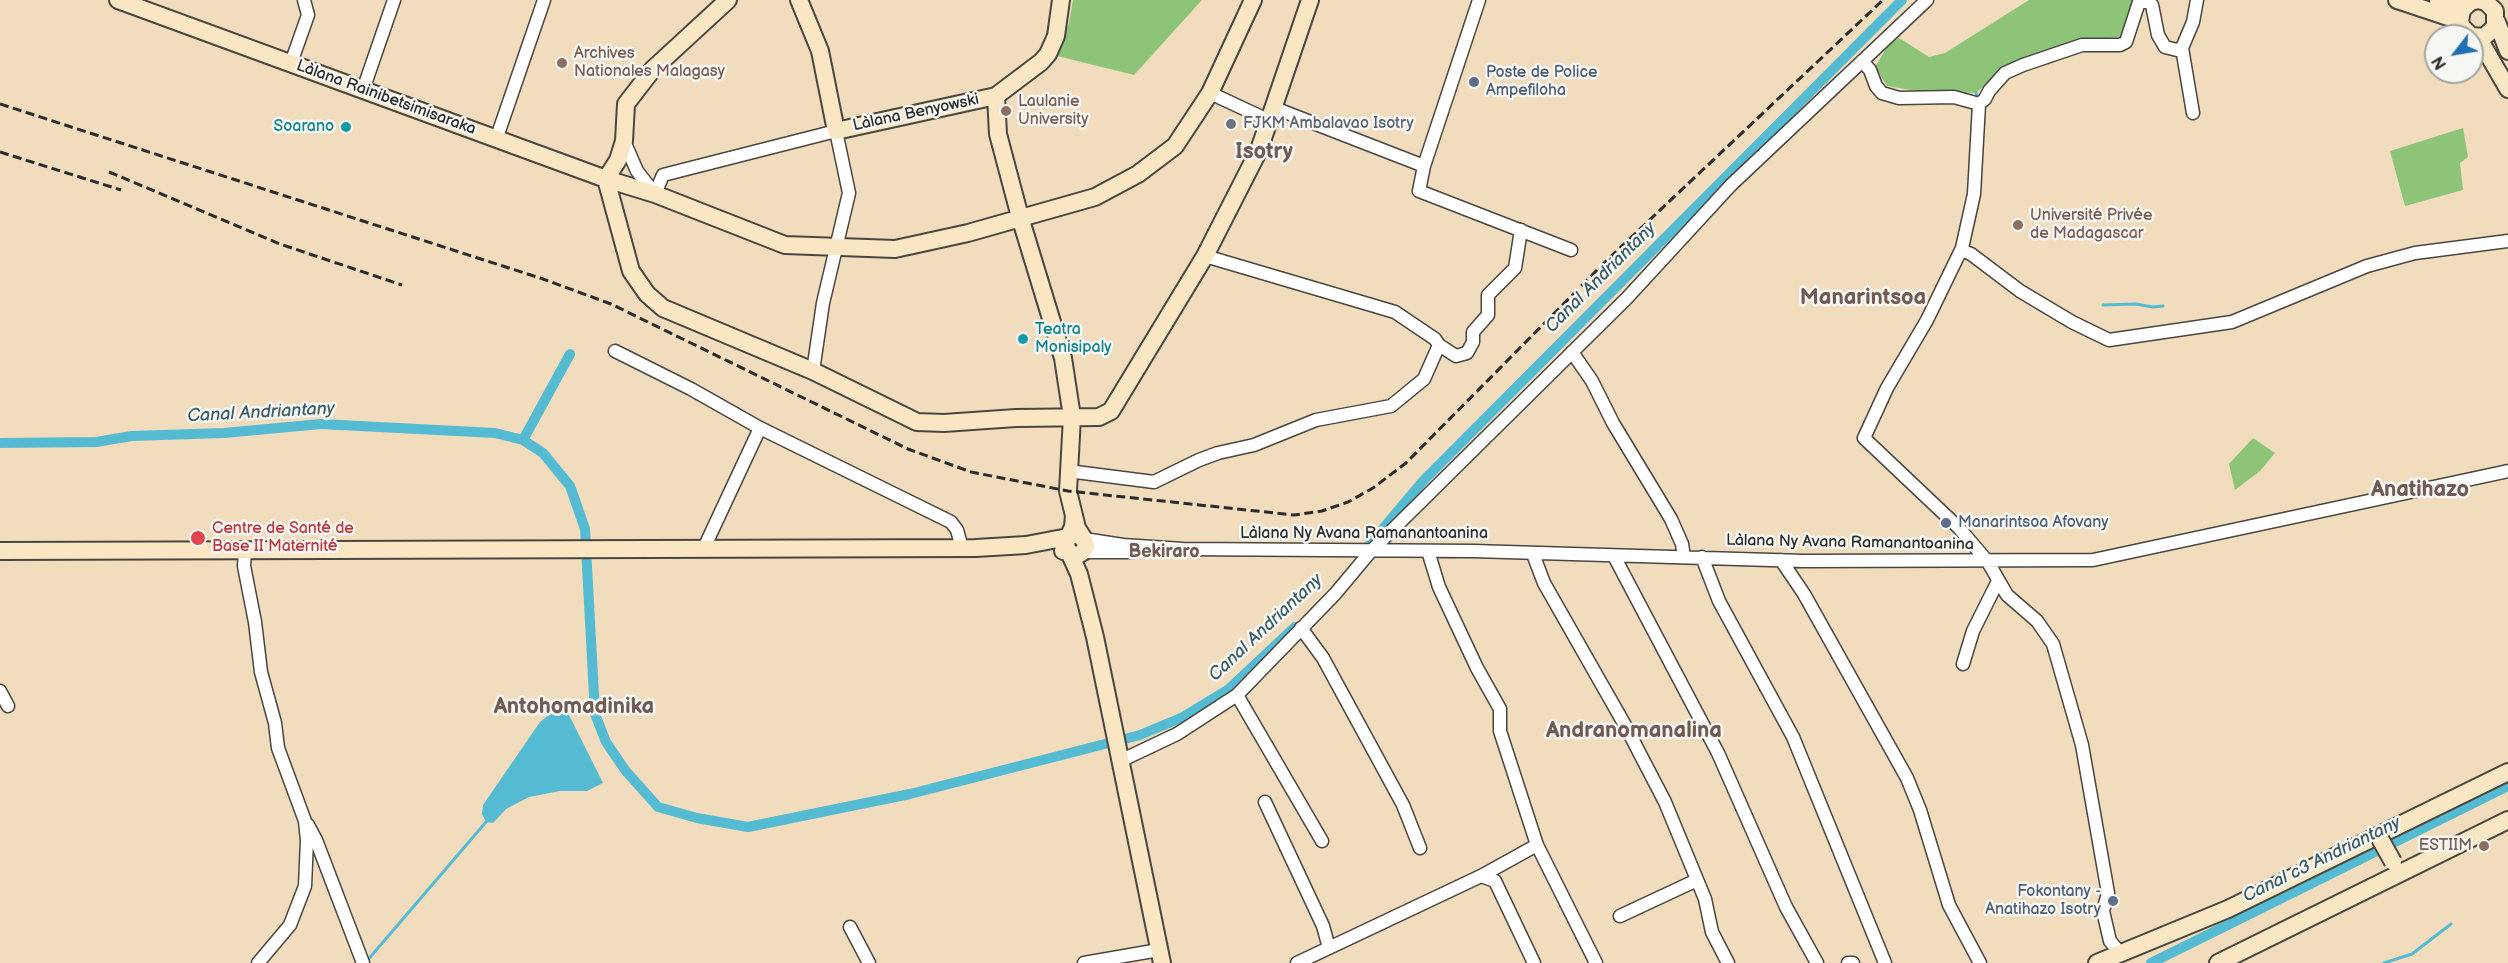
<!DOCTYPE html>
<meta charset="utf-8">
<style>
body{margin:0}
#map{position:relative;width:2508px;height:963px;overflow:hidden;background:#f2dcbe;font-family:"Balsamiq Sans",sans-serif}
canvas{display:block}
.north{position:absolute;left:2424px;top:24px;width:60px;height:60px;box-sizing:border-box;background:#f6f6f2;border:2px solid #a5a5a2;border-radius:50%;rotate:239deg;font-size:16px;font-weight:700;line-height:24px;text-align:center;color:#2b2b2b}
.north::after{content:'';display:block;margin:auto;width:21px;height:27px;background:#1f6fb2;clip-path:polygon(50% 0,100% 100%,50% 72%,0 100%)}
</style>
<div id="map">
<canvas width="2508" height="963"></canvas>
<div class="north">N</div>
</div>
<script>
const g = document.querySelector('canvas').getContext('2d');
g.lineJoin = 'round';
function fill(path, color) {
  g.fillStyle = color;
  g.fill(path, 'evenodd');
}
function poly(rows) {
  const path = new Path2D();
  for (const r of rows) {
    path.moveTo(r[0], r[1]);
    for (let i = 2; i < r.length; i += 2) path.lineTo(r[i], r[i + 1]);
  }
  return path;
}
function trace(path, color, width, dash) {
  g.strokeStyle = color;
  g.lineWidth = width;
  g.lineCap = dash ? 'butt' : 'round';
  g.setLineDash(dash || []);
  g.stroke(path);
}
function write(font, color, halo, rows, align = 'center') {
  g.font = font + ' "Balsamiq Sans",sans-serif';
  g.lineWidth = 5;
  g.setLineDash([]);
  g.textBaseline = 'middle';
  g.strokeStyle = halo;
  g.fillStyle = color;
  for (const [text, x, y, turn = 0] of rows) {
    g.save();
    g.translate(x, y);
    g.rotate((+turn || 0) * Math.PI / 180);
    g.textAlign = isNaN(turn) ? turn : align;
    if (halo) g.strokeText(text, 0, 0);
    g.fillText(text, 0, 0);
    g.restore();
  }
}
fill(poly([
 [1073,0,1202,0,1134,75,1057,56,1069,23],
 [2029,0,2141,0,2122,37,2077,40,2018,60,2001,70,1976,93,1917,91,1887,86,1875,67,1889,44,1899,38,1929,57,1945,53],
 [2463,128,2468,157,2460,163,2463,190,2405,206,2390,151],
 [2253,438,2275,453,2260,471,2235,490,2229,464]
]), '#8ec477');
fill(poly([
 [563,709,568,713,603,783,587,791,560,791,529,797,506,809,493,823,486,822,482,814,483,805,540,722,555,710]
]), '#55bbd2');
trace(poly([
 [1976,93,1980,101],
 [2103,305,2136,304,2153,307,2163,306],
 [366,962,486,822],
 [2384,963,2412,954,2451,924]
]), '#55bbd2', 3);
trace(poly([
 [523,440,570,354],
 [0,443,96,442,132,436,224,433,321,424,495,433,523,440,543,453,570,486,585,529,595,714,606,742,625,770,658,807,697,818,748,827,910,794,1140,735,1183,717,1229,689,1295,627],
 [1366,549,1423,481,1902,0],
 [2151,963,2508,786]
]), '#55bbd2', 10);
const street = poly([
 [1479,0,1424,166,1419,191,1571,250],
 [1862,61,1870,70,1876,86,1882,93,1899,98,1954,97,1979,104],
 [291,63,308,15,304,0],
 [363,90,394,0],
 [1210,93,1268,120],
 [1979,104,1974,194,1962,248,1927,320,1887,388,1864,438,1959,528,1988,562,2007,595,2037,621,2053,644,2082,745,2108,893,2103,911,2110,941,2121,954],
 [1979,104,1985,99,1989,91,2005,73,2023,65,2082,45,2120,45,2126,42,2139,2,2149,2,2152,5,2158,35,2165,47,2177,50,2182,48],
 [1272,107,1424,166],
 [2193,113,2182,48,2193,22,2197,0],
 [497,137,544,0],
 [624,141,637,171,655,194,663,175,836,131,849,193,823,303,813,371],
 [1961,250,1971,254,2020,291,2072,322,2109,340,2232,322,2367,266,2415,253,2508,241],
 [1439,345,1456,356,1467,353,1473,342,1473,332,1488,315,1488,295,1515,268,1521,230],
 [615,351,691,389,760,428],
 [1572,352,1592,381,1613,423,1671,519,1682,544,1684,557],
 [1068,471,1154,482,1199,460,1218,453,1254,445,1316,420,1391,406,1424,379,1439,345,1435,339,1395,312,1205,256],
 [1084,539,1123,545,1183,549,1473,551,1804,561,2093,560,2508,471],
 [704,548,760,428,951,522,957,530,962,548],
 [245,551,244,566,255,622,261,672,275,723,278,748,305,821,307,840,305,886,290,925,258,963],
 [1428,551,1439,587,1477,668,1500,709,1500,731,1537,845,1596,963],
 [1083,552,1134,552],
 [1533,554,1544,583,1626,727,1665,802,1705,899,1712,932,1728,963],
 [1614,556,1718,753,1786,907,1817,963],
 [1702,557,1719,601,1793,737,1885,963],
 [1781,560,1804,594,1907,778,1920,810,1949,905,1980,963],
 [1301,628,1323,658,1403,805,1420,848],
 [1963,664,1973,631,1998,581],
 [0,691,8,706],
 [1237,695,1322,841],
 [1120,761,1177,734,1237,695,1335,594,1371,551,1627,298,1731,185,1927,0],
 [1265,802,1323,926,1329,948],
 [308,825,316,840,363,963],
 [1481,876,1537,845],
 [1620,916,1697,880],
 [850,927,869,963],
 [1084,963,1159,950],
 [1297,963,1481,876,1495,881,1534,963],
 [1848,963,1853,963]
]);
const secondary = poly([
 [118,0,606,179,655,194,785,245,895,249,968,233,1095,197,1138,174,1175,146,1210,93,1253,0],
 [728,0,653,69,626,104,624,141,618,160,606,179,631,271,647,294,663,308,813,371,917,422,944,423,1016,418,1099,417,1111,411,1205,256,1259,150,1310,0],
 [799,0,820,51,836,131,996,96,1041,62,1048,54,1056,36,1061,0],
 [2397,0,2460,21],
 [2438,0,2464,7],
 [2497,22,2508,51],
 [2471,36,2462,27,2460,21,2462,10,2470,2,2478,0,2486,2,2495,11,2495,27,2484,37,2472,36],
 [2478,37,2508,89],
 [996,96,998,134,1020,217,1063,358,1072,417,1068,491,1077,528,1084,539,1086,546,1083,552,1078,555,1071,554,1067,549,1066,540,1071,535,1078,535,1084,539],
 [0,551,976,548,1026,545,1068,537,1073,527,1074,515],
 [1063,551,1069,552,1079,574,1095,637,1162,963],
 [2097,963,2228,909,2508,772],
 [2218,963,2508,820]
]);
trace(street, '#494641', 15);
trace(secondary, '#494641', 20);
trace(street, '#fff', 12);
trace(secondary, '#f9e7c3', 16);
trace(poly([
 [0,104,543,279,611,304,908,449,971,472,1068,491,1294,515,1322,511,1348,502,1373,488,1406,463,1605,262,1883,0],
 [0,152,121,190],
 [109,172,280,244,402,285]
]), '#2b2b2b', 3, [9, 4.5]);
const secondaryBridge = poly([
 [2378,835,2393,862]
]);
trace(secondaryBridge, '#494641', 20, []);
trace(secondaryBridge, '#f9e7c3', 16);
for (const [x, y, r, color] of [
 [562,63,6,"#8d6e63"],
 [1474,82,6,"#5c6f8a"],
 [1006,111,6,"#8d6e63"],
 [1231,124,6,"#6b7280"],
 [346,127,6,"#0f9aa8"],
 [2018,225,6,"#8d6e63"],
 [1023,339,6,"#0f9aa8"],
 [1946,523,6,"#5c6f8a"],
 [198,538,8,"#e0444e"],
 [2484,846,6,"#8d6e63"],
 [2113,901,6,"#5c6f8a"]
]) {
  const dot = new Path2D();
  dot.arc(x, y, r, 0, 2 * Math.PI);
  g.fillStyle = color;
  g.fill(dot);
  trace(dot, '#f6f6f2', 2);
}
write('16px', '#785e54', '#f6f6f2', [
 ["Archives",574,54],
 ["Nationales Malagasy",574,72],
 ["Laulanie",1018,102],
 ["University",1018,120],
 ["Université Privée",2030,216],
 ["de Madagascar",2030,234],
 ["ESTIIM",2472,846,"right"]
], 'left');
write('16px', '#4e5e75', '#f6f6f2', [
 ["Poste de Police",1486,73],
 ["Ampefiloha",1486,91],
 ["Manarintsoa Afovany",1958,523],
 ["Fokontany -",2101,892,"right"],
 ["Anatihazo Isotry",2101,910,"right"]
], 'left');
write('16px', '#2b2b2b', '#f6f6f2', [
 ["Làlana Rainibetsimisaraka",386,98,20],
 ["Làlana Benyowski",916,113,-12],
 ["Làlana Ny Avana Ramanantoanina",1364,534],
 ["Làlana Ny Avana Ramanantoanina",1850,543,1]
]);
write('16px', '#5b616d', '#f6f6f2', [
 ["FJKM Ambalavao Isotry",1243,124]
], 'left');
write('16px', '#0d838f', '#f6f6f2', [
 ["Soarano",334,127],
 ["Teatra",1035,330,"left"],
 ["Monisipaly",1035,348,"left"]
], 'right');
write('16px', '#be3a42', '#f6f6f2', [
 ["Centre de Santé de",212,529],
 ["Base II Maternité",212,547]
], 'left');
write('italic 18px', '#3a5d65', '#f6f6f2', [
 ["Canal Andriantany",1601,278,-45],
 ["Canal Andriantany",261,413,-3],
 ["Canal Andriantany",1266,628,-43],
 ["Canal c3 Andriantany",2322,860,-26]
]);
write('bold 18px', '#705a54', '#f6f6f2', [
 ["Bekiraro",1164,552]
]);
write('bold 22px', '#705a54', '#f6f6f2', [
 ["Isotry",1264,152],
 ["Manarintsoa",1863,298],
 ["Anatihazo",2420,490],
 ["Antohomadinika",574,707],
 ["Andranomanalina",1634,731]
]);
</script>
